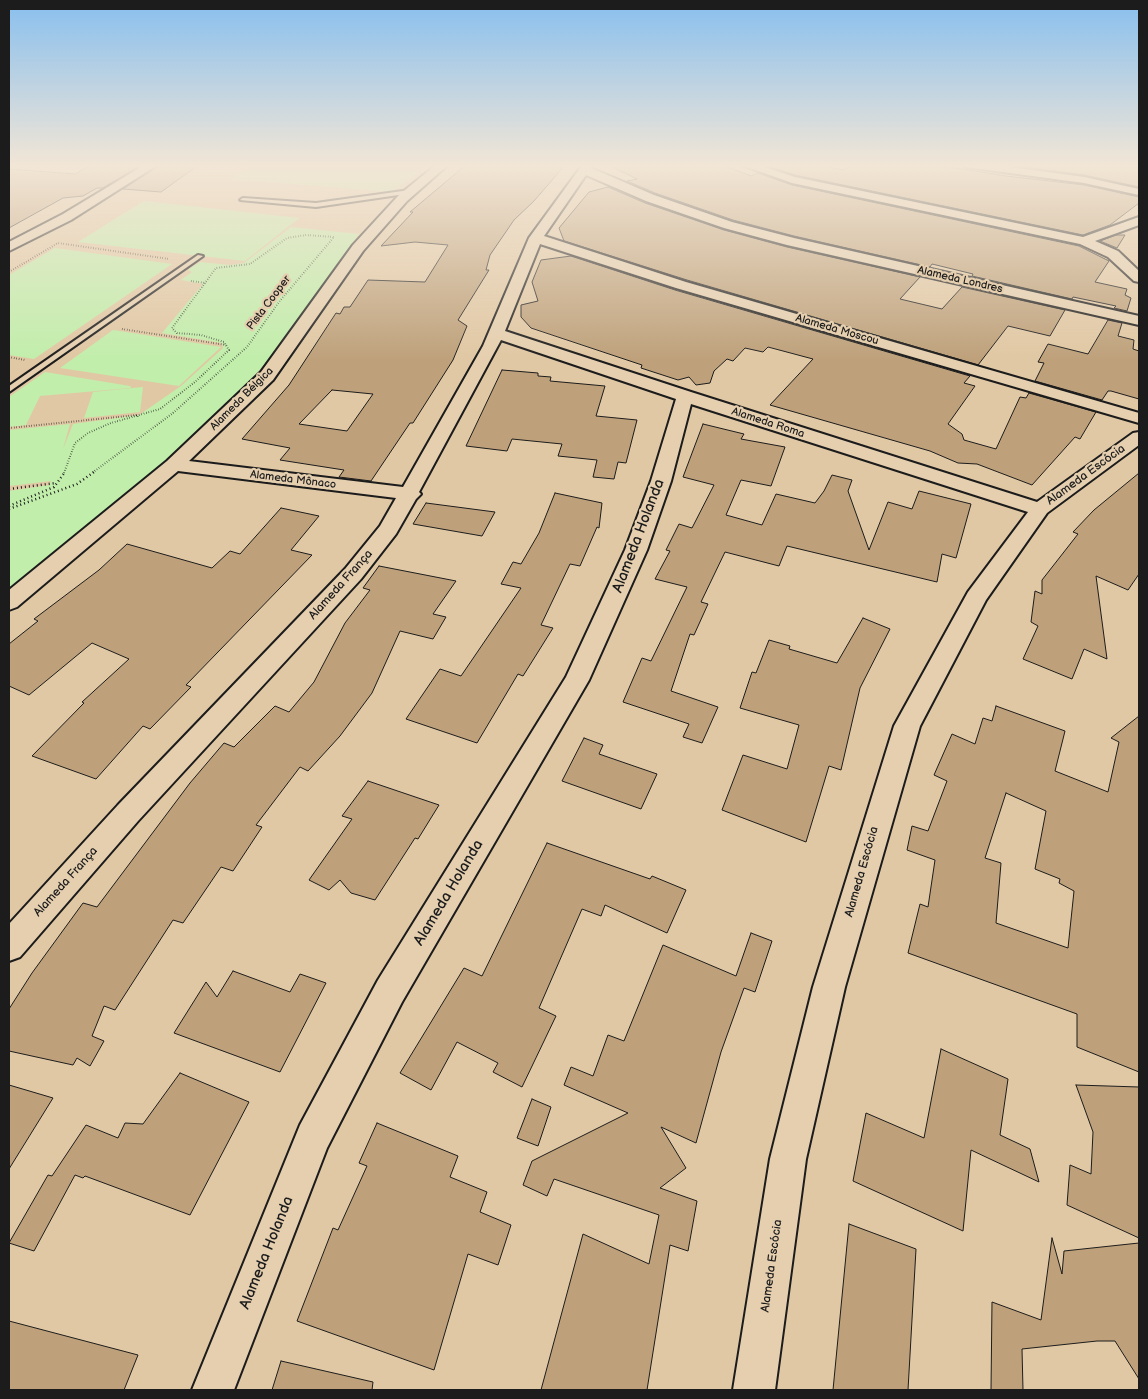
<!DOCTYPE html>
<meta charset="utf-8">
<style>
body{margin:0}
#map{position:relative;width:1148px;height:1399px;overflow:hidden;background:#e1c8a4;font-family:"Balsamiq Sans",sans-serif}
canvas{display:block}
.frame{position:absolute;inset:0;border:10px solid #1c1c1c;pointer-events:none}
</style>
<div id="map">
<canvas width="1148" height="1399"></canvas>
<div class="frame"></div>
</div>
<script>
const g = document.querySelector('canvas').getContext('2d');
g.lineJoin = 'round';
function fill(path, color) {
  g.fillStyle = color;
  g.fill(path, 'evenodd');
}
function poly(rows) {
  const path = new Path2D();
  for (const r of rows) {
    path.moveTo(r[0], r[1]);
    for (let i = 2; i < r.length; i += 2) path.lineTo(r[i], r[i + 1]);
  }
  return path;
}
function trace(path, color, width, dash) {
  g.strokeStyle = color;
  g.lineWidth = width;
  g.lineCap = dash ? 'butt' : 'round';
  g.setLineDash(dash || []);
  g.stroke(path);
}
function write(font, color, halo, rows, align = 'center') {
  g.font = font + ' "Balsamiq Sans",sans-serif';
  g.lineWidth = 4.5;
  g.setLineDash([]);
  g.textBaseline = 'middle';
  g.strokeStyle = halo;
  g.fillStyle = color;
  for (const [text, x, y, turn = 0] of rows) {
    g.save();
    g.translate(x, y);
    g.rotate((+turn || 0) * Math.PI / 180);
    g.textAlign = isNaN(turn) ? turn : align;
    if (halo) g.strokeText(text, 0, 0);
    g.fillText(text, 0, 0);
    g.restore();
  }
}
fill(poly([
 [253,164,428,164,392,192,231,179],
 [144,201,299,218,245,261,78,242],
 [291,227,359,234,275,353,199,436,9,596,9,491,49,485,51,481,9,486,9,430,70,424,63,449,73,424,139,415,181,386,223,348,222,343,162,333,203,284,181,280,192,272,188,270,200,262,230,265,244,263],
 [55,248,172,264,34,359,9,355,9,275],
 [113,330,221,347,179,386,60,368],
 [45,372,130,386,131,388,40,396,26,425,9,427,9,397],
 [143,387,140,412,84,418,93,392]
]), '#c1eeab');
const building = poly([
 [93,164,143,164,103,188,97,188,83,196,63,198,9,228,9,169,75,174,93,164],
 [161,164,200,164,161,192,123,189,161,164],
 [467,164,566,164,534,201,514,220,490,255,486,270,489,270,458,320,467,326,453,360,413,423,410,423,371,481,339,477,344,470,280,460,290,448,242,439,289,385,336,313,340,314,344,307,350,307,368,280,425,282,448,245,415,242,381,246,413,212,410,212,467,164],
 [332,390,373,394,347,431,299,424,332,390],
 [606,164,686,164,696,168,720,164,751,176,758,173,792,185,1079,246,1109,261,1095,282,1127,289,1125,295,1131,298,1127,311,1114,308,1116,306,1073,297,1072,299,972,276,973,274,932,264,930,267,794,236,733,220,655,193,627,181,637,179,606,164],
 [778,164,813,164,844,170,854,164,945,164,943,166,1006,176,1084,185,1139,197,1139,203,1110,225,1083,235,795,175,771,167,778,164],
 [1021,164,1088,164,1109,167,1113,164,1119,164,1139,168,1139,187,1084,175,1018,166,1021,164],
 [608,187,645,203,724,230,787,247,920,277,900,299,942,309,962,287,1065,310,1050,336,1008,326,978,365,687,280,564,241,559,228,589,192,608,187],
 [1116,235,1125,235,1117,248,1100,241,1116,235],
 [571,256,675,290,970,376,964,383,975,386,948,424,962,434,964,440,996,449,1020,397,1026,398,1029,393,1096,412,1080,439,1075,437,1032,485,977,464,958,463,930,451,770,405,813,359,768,347,763,352,745,348,733,361,727,359,714,371,710,383,696,385,689,377,678,380,641,368,642,365,531,328,521,317,521,305,538,301,532,282,541,260,571,256],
 [1108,320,1122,323,1118,336,1134,340,1133,349,1139,351,1139,399,1111,391,1108,391,1102,400,1035,381,1044,363,1038,362,1048,344,1088,354,1108,320],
 [502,370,538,373,538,376,551,377,550,381,605,386,596,416,637,420,626,463,618,462,614,479,593,477,597,460,558,456,562,444,512,439,507,451,466,446,502,370],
 [703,424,744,434,741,439,785,447,771,486,741,480,726,515,762,525,776,494,815,503,824,491,832,475,852,480,848,491,869,550,888,502,912,509,919,491,971,504,956,558,942,554,937,582,787,546,779,566,725,552,701,602,708,604,694,635,690,634,671,691,718,707,702,743,683,737,689,724,623,702,642,658,651,661,687,587,655,579,670,551,666,550,679,524,692,528,714,485,683,477,703,424],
 [1139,473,1139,574,1128,590,1096,576,1107,659,1084,649,1072,679,1023,659,1038,626,1031,622,1035,591,1042,594,1042,580,1078,534,1073,532,1094,510,1139,473],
 [555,493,602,503,599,528,597,527,580,566,570,564,541,625,553,628,523,676,518,674,477,743,406,719,440,669,461,676,521,588,501,584,513,562,521,564,539,533,555,493],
 [426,503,495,512,482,536,413,524,426,503],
 [281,508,319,516,291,550,312,555,186,685,191,687,150,729,143,726,96,779,32,756,84,703,82,702,129,659,92,643,29,695,9,686,9,644,38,621,34,619,99,570,127,544,212,568,230,551,240,554,281,508],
 [379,566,456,581,433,614,446,617,433,639,400,631,372,693,340,736,308,771,300,767,256,825,262,827,233,871,221,867,183,923,173,920,115,1010,104,1006,92,1036,104,1041,90,1066,77,1058,73,1065,9,1051,9,1009,32,973,83,903,97,907,190,783,224,743,234,747,275,706,289,712,314,682,345,623,370,590,363,588,379,566],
 [863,618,890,629,860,688,841,770,829,766,806,842,722,810,743,755,787,769,799,725,740,708,752,672,756,673,769,640,790,646,789,649,837,663,863,618],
 [996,706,1065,731,1055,771,1108,792,1119,742,1111,738,1139,716,1139,1072,1077,1047,1077,1014,908,953,920,904,928,907,935,860,907,850,912,826,928,831,947,781,934,775,952,734,975,744,983,718,992,721,996,706],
 [1006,793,1046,811,1035,869,1060,879,1059,883,1074,891,1068,948,996,923,1001,863,985,858,1006,793],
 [584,738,603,745,599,754,657,774,641,809,562,781,584,738],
 [368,781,439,805,418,839,415,838,375,900,351,893,340,880,329,890,309,880,352,819,342,816,368,781],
 [547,843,650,879,652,876,686,890,667,933,605,905,601,916,582,909,539,1008,556,1016,522,1087,493,1072,498,1063,457,1042,431,1090,400,1073,464,968,482,976,547,843],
 [751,933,772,941,755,992,744,988,721,1052,696,1143,661,1127,686,1168,660,1188,697,1201,688,1251,670,1245,647,1390,541,1390,583,1234,649,1264,659,1215,554,1179,547,1196,523,1185,532,1161,628,1113,564,1085,571,1067,593,1076,608,1035,624,1041,663,945,736,976,751,933],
 [233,971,290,992,300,974,326,983,280,1072,174,1033,206,982,217,997,233,971],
 [941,1049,1008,1079,1000,1135,1030,1149,1039,1182,971,1150,963,1231,853,1181,866,1113,924,1138,941,1049],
 [180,1073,249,1102,190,1215,85,1176,83,1178,75,1175,34,1251,9,1243,48,1175,52,1176,86,1125,118,1138,125,1123,143,1124,180,1073],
 [9,1085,53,1098,9,1169,9,1085],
 [1076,1085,1139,1087,1139,1238,1067,1205,1070,1165,1091,1174,1093,1132,1076,1085],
 [532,1099,551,1107,538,1146,517,1138,532,1099],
 [377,1123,458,1156,450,1177,487,1192,480,1212,511,1225,498,1265,468,1254,434,1370,297,1321,333,1228,338,1230,367,1166,359,1163,377,1123],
 [849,1224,916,1249,908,1390,833,1390,849,1224],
 [1052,1238,1062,1274,1064,1251,1139,1243,1139,1379,1115,1341,1097,1341,1022,1349,1023,1390,991,1390,992,1302,1041,1320,1052,1238],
 [9,1321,138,1355,124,1390,9,1390,9,1321],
 [281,1361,373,1382,372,1390,272,1390,281,1361]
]);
fill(building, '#bea17b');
trace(building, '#1c1c1c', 1);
const lane = poly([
 [410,190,412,193,316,207,240,200,243,198,316,203,410,190],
 [198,255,203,256,9,392,9,386,198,255]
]);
const street = poly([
 [146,164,159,164,71,220,9,251,9,242,63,214,146,164],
 [437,164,449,164,407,201,363,251,273,380,189,461,403,487,483,346,529,238,583,164,593,164,591,168,654,195,732,222,794,238,1139,316,1139,325,787,245,724,228,646,201,586,175,544,236,686,282,1139,413,1139,423,676,288,540,244,505,331,691,392,1037,502,1133,433,1139,432,1139,445,1047,513,986,600,920,726,845,987,806,1159,775,1390,733,1390,770,1159,813,987,894,726,968,592,1028,512,691,404,671,481,647,550,589,680,402,1002,327,1148,234,1390,192,1390,300,1125,378,980,566,677,625,550,651,481,676,399,501,340,419,492,421,494,416,499,396,534,361,579,138,821,20,957,9,961,9,924,118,805,345,569,380,526,396,498,178,471,17,607,9,610,9,590,167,461,261,372,353,245,399,195,437,164],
 [739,164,755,164,795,177,1083,237,1139,217,1139,225,1095,241,1118,251,1139,271,1139,282,1134,281,1108,257,1080,244,792,183,739,164],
 [960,164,988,164,1084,177,1139,189,1139,195,1084,183,966,167,960,164]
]);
trace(lane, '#1c1c1c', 4);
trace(street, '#1c1c1c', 4);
trace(poly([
 [9,272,58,243,169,259],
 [191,281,206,283],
 [122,329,226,345],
 [9,357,25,360],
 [9,428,137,415,138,417],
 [64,473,75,443,88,433,111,423,160,409,195,382,229,350,224,342,201,335,177,333,172,328,216,268,250,264,287,238,306,235,334,237,279,302,247,347,173,413,92,473]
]), '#1c1c1c', 2, [0.5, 2]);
trace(poly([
 [9,489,56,483],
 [9,506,54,487,65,472],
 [9,509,77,484,94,472]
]), '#1c1c1c', 2.5, [1, 3]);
fill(lane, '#e5cfaf');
fill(street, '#e5cfaf');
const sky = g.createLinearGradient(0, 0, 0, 360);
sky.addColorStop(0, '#88bfee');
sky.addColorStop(0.46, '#f2e6d6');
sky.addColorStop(1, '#f2e6d600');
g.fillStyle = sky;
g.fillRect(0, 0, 1148, 360);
write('11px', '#1c1c1c', '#e5cfaf', [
 ["Alameda Londres",960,280,13],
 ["Pista Cooper",269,303,-53],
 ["Alameda Moscou",837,330,16],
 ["Alameda Bélgica",242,399,-45],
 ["Alameda Roma",768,423,18],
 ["Alameda Mônaco",293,480,7]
]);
write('12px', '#1c1c1c', '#e5cfaf', [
 ["Alameda Escócia",1086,475,-36],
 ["Alameda França",341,585,-48],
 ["Alameda Escócia",862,872,-74],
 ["Alameda França",66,882,-48],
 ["Alameda Escócia",772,1266,-82]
]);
write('15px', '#1c1c1c', '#e5cfaf', [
 ["Alameda Holanda",639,536,-69],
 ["Alameda Holanda",449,893,-59],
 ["Alameda Holanda",267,1253,-68]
]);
</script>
